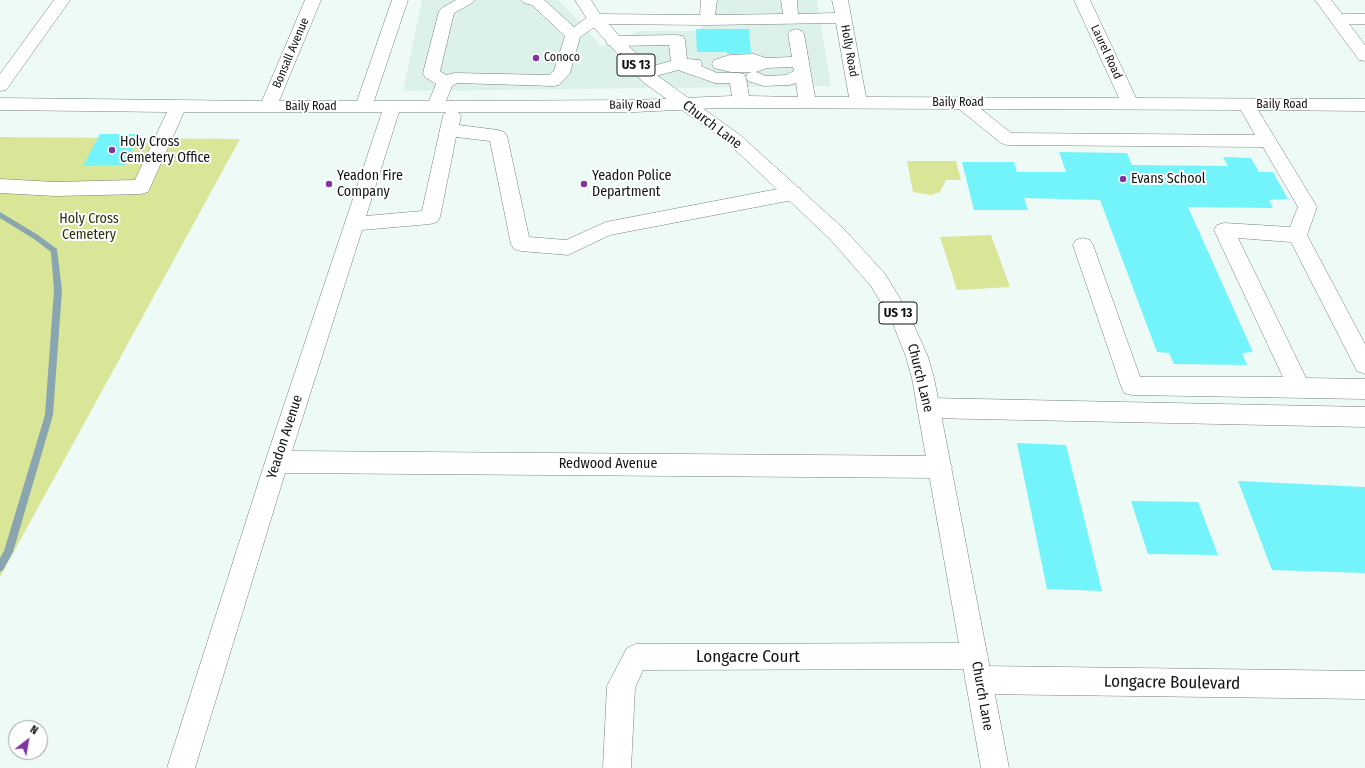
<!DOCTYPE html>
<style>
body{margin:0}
#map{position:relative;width:1365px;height:768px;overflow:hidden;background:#eefaf6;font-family:"Fira Sans Condensed",sans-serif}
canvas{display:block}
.north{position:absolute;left:8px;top:720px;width:40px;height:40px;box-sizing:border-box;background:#fff;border:1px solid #9fa1a0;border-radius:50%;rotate:31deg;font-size:11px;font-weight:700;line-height:16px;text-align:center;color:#101412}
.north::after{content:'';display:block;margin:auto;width:14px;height:18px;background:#7f33a4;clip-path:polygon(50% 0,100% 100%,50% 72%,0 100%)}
</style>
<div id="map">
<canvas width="1365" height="768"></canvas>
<div class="north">N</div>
</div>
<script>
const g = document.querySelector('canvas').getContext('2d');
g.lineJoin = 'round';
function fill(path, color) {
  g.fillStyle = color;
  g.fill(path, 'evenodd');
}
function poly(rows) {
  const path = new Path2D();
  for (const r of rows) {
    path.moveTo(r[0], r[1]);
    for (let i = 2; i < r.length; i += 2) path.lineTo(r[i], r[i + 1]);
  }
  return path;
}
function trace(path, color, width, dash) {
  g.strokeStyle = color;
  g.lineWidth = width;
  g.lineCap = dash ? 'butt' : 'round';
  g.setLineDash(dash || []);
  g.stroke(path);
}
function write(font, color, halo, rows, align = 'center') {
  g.font = font + ' "Fira Sans Condensed",sans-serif';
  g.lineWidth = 4;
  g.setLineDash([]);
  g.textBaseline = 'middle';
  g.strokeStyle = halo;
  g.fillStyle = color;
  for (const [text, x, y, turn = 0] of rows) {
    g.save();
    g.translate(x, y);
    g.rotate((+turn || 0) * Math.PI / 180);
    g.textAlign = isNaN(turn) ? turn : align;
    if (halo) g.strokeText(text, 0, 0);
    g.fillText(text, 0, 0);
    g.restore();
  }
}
fill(poly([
 [422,0,559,0,601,46,639,31,701,31,704,0,817,0,831,86,403,91]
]), '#dcf1e9');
fill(poly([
 [0,137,240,139,0,577],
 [907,161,956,161,961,180,946,180,940,192,931,195,913,192],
 [991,235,1010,287,957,290,940,237]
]), '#d9e697');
fill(poly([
 [0,212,38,235,57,249,62,290,53,415,13,552,3,570,0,572,0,558,4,551,45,415,54,290,51,252,34,239,0,218,0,212]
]), '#89a5b0');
fill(poly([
 [696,29,749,29,751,53,727,54,727,52,697,52],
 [100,134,140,134,125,165,83,166],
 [1059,152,1127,153,1132,165,1228,166,1223,157,1251,158,1259,172,1273,172,1288,199,1269,200,1273,208,1188,207,1253,352,1242,353,1247,365,1174,364,1169,353,1157,352,1100,200,1024,198,1028,210,974,210,962,162,1014,162,1017,172,1066,172],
 [1017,443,1066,445,1102,591,1047,589],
 [1238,481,1365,487,1365,573,1272,570],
 [1131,501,1198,502,1218,555,1148,554]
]), '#73f4fb');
const minor = poly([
 [54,0,70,0,6,90,0,91,0,74,54,0],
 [305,0,321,0,279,101,357,101,392,0,408,0,374,101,429,101,436,84,425,77,423,73,439,11,442,8,456,0,475,0,472,3,454,13,440,71,446,75,455,73,549,75,554,71,565,36,532,5,524,3,521,0,544,0,574,27,589,16,595,14,700,15,701,0,717,0,715,15,783,14,781,0,797,0,798,14,835,13,832,0,848,0,866,97,1119,98,1074,0,1090,0,1136,98,1365,99,1365,111,1258,110,1317,207,1307,235,1365,344,1365,374,1357,371,1291,242,1238,238,1306,378,1365,379,1365,399,1132,395,1124,393,1121,386,1073,245,1076,240,1083,238,1090,240,1093,245,1140,377,1283,377,1214,230,1217,225,1224,223,1290,227,1298,207,1263,147,1007,145,1001,143,959,109,718,108,635,112,458,112,461,116,459,125,498,130,504,132,507,136,529,237,566,240,606,222,793,186,800,188,802,193,800,198,793,200,610,235,568,255,521,251,514,249,511,244,490,141,456,137,440,217,437,222,430,224,362,230,292,451,940,456,948,459,952,467,948,475,940,478,285,473,195,768,167,768,265,462,382,112,184,112,148,192,141,194,55,196,0,193,0,179,55,182,135,180,167,112,0,110,0,98,262,101,305,0],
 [836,23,849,97,815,97,804,34,802,31,796,29,790,31,788,34,792,57,766,58,754,54,730,55,714,60,712,64,714,68,731,72,752,72,748,73,746,77,748,81,764,86,789,85,796,83,798,97,749,96,746,78,744,74,738,73,717,73,701,66,702,64,700,60,687,59,685,40,683,36,677,35,614,36,608,37,606,41,608,45,614,46,669,45,671,61,639,70,637,74,639,78,645,79,678,70,715,83,730,83,732,96,635,100,446,101,452,86,457,83,553,86,559,85,570,73,580,37,599,24,707,25,836,23],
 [793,67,794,71,786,75,766,76,756,72,767,68,793,67],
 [981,109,1241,110,1255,135,1011,133,981,109],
 [399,112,446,112,443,116,422,211,366,216,399,112],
 [1315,0,1331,0,1342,14,1365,14,1365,24,1349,24,1365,45,1365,61,1359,60,1315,0],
 [928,398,1365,407,1365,427,928,418,920,415,917,408,920,401,928,398],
 [975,643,984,647,988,656,984,665,982,666,1365,671,1365,699,979,694,969,690,965,680,969,670,972,669,643,670,635,688,631,768,603,768,607,686,627,648,636,644,975,643]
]);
const major = poly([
 [575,0,591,0,601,16,655,74,740,135,844,229,885,274,908,312,928,357,934,378,1009,768,981,768,912,378,906,357,892,321,871,286,830,239,728,143,643,82,589,22,575,0]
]);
trace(minor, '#77827e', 1);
trace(major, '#77827e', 1);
fill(minor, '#fff');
fill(major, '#fff');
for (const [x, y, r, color] of [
 [536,58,4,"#7f33a4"],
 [112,150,4,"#7f33a4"],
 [1123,179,4,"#7f33a4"],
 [329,184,4,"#7f33a4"],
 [584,184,4,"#7f33a4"]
]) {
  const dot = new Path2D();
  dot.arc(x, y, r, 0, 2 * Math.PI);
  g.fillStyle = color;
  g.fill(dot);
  trace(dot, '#fff', 1.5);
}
write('12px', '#101412', '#fff', [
 ["Holly Road",849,51,80],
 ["Laurel Road",1106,52,65],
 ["Bonsall Avenue",291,53,-67],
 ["Baily Road",958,103],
 ["Baily Road",635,105,-1],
 ["Baily Road",1282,105],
 ["Baily Road",311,107]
]);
write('12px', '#101412', '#fff', [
 ["Conoco",544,58]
], 'left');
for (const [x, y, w] of [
 [636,65,38],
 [898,313,38]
]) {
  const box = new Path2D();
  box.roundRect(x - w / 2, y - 11, w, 22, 3);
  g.fillStyle = '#fff';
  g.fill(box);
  trace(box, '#101412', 1);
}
write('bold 13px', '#101412', null, [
 ["US 13",636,65],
 ["US 13",898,313]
]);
write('14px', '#101412', '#fff', [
 ["Church Lane",712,125,37],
 ["Church Lane",920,378,76],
 ["Yeadon Avenue",285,437,-72],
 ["Redwood Avenue",608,464],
 ["Church Lane",982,696,80]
]);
write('14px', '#101412', '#fff', [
 ["Holy Cross",120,142],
 ["Cemetery Office",120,158],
 ["Yeadon Fire",337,176],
 ["Company",337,192],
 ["Yeadon Police",592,176],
 ["Department",592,192],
 ["Evans School",1131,179]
], 'left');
write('14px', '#2c310b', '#fff', [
 ["Holy Cross",89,219],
 ["Cemetery",89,235]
]);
write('17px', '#101412', '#fff', [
 ["Longacre Court",748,657],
 ["Longacre Boulevard",1172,683,1]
]);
</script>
